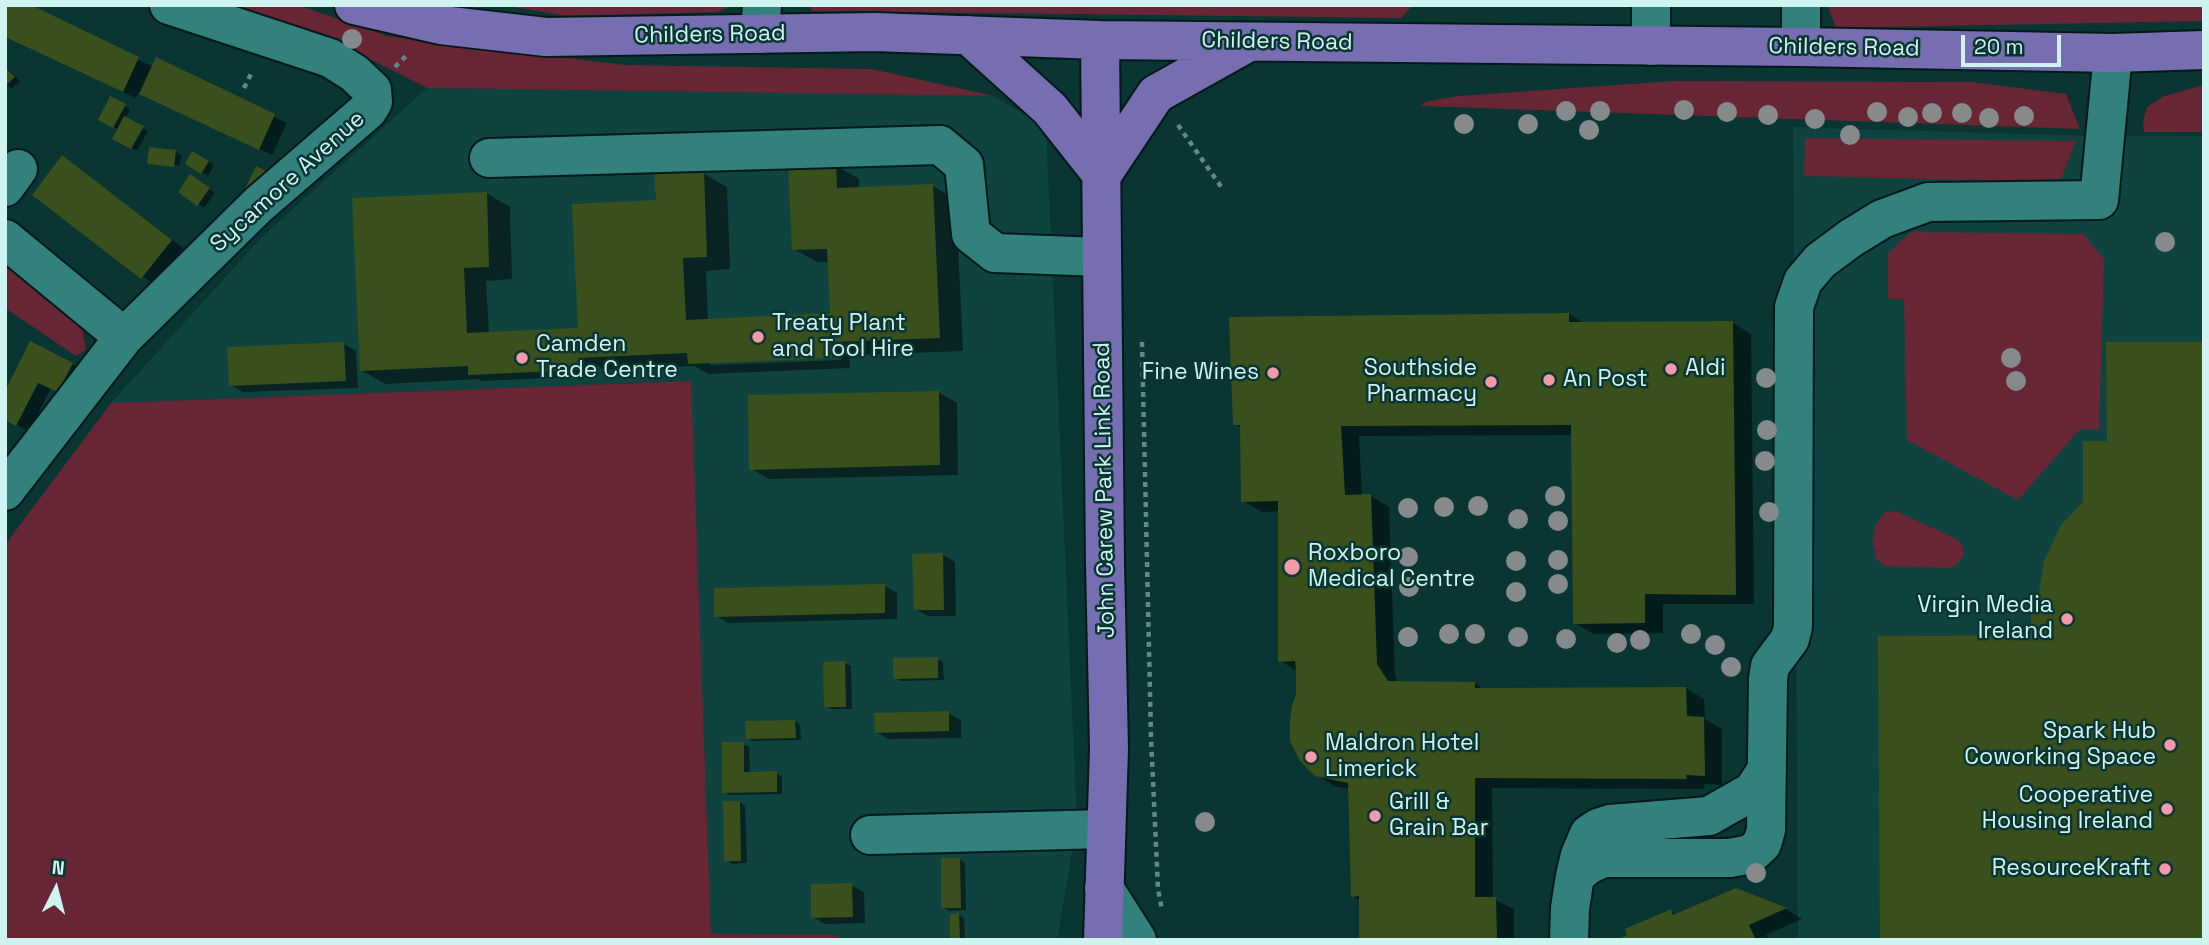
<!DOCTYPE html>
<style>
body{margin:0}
#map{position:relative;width:2209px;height:945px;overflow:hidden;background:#093533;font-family:"Space Grotesk",sans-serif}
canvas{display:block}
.frame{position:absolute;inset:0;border:7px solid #cef3f0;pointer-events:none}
.north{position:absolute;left:21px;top:854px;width:70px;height:70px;-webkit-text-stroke:5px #093533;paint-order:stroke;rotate:6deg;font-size:19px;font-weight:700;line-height:28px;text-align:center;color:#cef3f0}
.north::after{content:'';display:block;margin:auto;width:24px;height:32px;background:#cef3f0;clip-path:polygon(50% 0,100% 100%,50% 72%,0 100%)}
.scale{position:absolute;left:1961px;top:35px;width:100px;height:32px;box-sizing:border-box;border:4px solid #cef3f0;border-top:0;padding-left:9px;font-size:21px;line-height:24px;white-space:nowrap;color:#cef3f0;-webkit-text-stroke:5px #093533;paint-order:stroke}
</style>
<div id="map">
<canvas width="2209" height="945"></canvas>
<div class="frame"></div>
<div class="north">N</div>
<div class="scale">20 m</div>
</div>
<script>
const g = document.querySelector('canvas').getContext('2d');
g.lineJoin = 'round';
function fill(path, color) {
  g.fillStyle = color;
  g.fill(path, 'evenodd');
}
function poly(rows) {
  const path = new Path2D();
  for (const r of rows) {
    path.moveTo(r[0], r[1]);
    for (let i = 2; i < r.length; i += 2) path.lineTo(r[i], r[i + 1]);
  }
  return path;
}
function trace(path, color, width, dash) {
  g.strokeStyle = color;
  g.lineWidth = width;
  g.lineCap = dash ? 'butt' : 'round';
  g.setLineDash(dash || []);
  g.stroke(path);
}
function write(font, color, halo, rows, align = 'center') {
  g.font = font + ' "Space Grotesk",sans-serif';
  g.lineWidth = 5;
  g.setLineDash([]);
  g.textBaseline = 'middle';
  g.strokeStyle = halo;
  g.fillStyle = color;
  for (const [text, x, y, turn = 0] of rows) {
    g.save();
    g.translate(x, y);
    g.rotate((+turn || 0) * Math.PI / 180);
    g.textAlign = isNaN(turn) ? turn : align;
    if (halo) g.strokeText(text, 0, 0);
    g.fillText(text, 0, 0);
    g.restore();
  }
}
fill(poly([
 [427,88,994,96,1046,128,1077,822,1057,940,838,940,838,935,711,934,690,381,111,403,262,237],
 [1793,127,2094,136,2204,136,2204,940,1798,940]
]), '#0f4340');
fill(poly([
 [217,5,298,5,387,36,625,65,872,69,994,96,427,88,340,44],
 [500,5,737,5,716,12,567,16],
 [809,5,1413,5,1401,18,812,11],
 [1877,5,2204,5,2204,21,1836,28,1828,7],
 [1673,81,1971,82,2066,94,2080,129,1420,106,1428,101,1459,96],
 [2204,85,2204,132,2144,132,2143,120,2147,107,2164,96],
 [1805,138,2076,141,2061,179,2011,181,1804,176],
 [1911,232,2083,234,2104,259,2099,430,2080,429,2018,500,1907,440,1904,299,1888,299,1888,253],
 [5,268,18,272,81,323,86,350,76,356,5,308],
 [691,381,711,934,838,935,838,940,5,940,5,545,111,403],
 [1895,511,1953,537,1960,542,1964,548,1963,556,1957,564,1951,568,1884,566,1876,558,1873,542,1875,526,1885,512]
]), '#682534');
fill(poly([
 [26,5,153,67,156,60,287,123,272,155,139,92,136,98,5,37],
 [5,67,20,81,12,88,5,84],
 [111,98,130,109,125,119,148,131,137,151,114,138,119,130,100,119],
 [176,152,181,155,180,165,153,163,153,165,149,163],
 [193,153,214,165,208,176,187,163],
 [63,157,183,248,155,285,34,194],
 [835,165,859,179,859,189,933,186,956,200,963,351,856,355,849,351,850,368,708,374,695,366,604,370,591,362,591,376,482,381,479,379,385,384,361,370,486,193,510,207,512,279,486,281,489,333,579,332,657,202,703,173,727,187,730,269,706,271,708,321,832,316,830,262,817,262,794,249],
 [841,356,841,360,710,365,710,361],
 [196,179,215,193,204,208,180,191],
 [1569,314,1584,323,1733,323,1751,334,1754,604,1663,604,1663,633,1593,634,1575,623,1573,435,1359,436,1362,496,1371,496,1389,507,1395,676,1399,683,1475,683,1485,690,1686,688,1704,699,1705,719,1722,729,1722,785,1704,784,1704,789,1492,788,1493,899,1514,909,1514,940,1361,940,1361,901,1352,896,1349,789,1335,786,1316,775,1298,695,1298,671,1280,661,1280,511,1262,512,1243,501,1242,428,1235,424],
 [344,344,356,351,358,388,243,392,230,385],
 [72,364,84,371,71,398,51,388,29,431,5,419,5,395],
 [938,392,957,403,958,475,769,479,751,469],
 [943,555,955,562,956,616,928,616,915,609],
 [885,586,897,593,897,619,728,623,716,616],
 [937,659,943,662,944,680,901,681,895,678],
 [845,663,851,666,852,709,831,709,826,706],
 [948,713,961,720,961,738,889,739,876,732],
 [795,721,800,725,801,740,753,741,747,738],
 [743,744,749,747,750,774,776,773,782,777,782,794,730,795,724,792],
 [740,802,745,806,747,863,732,864,726,860],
 [959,859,965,863,966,910,949,911,943,907],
 [851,885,864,892,865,923,825,924,813,917],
 [1736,890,1786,909,1802,919,1766,935,1769,940,1620,940,1670,911,1678,915],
 [959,915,964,918,965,940,952,940]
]), '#0007');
fill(poly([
 [5,5,31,5,139,57,123,92,5,37],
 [156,57,275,114,259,150,139,94],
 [5,67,15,77,5,86],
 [110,96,126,104,113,128,98,120],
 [124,116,144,126,131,149,112,139],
 [149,147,176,150,174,167,147,164],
 [192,151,209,161,201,174,185,164],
 [62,155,172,240,141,279,32,195],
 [836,163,837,188,933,184,940,338,831,342,832,358,688,364,687,353,579,358,579,370,468,375,468,366,360,371,352,198,487,192,489,267,464,268,467,333,578,328,572,204,656,200,654,173,704,171,707,257,683,258,686,320,830,313,827,249,792,250,788,165],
 [256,166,274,175,254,196,244,191],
 [190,174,210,188,197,206,178,192],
 [1569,313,1569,322,1733,321,1736,595,1645,594,1645,623,1573,624,1571,425,1341,426,1345,495,1371,494,1377,664,1388,681,1475,682,1475,688,1686,687,1687,716,1704,717,1705,776,1686,775,1687,779,1475,778,1475,897,1496,897,1497,940,1359,940,1359,896,1351,897,1348,783,1315,776,1300,761,1290,741,1290,720,1292,705,1296,695,1296,670,1295,661,1278,662,1278,501,1241,502,1240,425,1233,425,1229,317],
 [30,341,73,363,58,392,38,383,16,426,5,420,5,391],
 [344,342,346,381,229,386,227,347],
 [2106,342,2204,342,2204,940,1880,940,1878,636,2031,635,2031,599,2038,598,2044,561,2061,525,2083,502,2083,441,2107,441],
 [939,391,940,465,749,470,748,395],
 [943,553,944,610,914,610,912,554],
 [885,584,885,613,714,617,714,588],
 [938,657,938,678,893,679,893,658],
 [845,661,846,707,824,707,823,662],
 [949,711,949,731,875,733,874,713],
 [795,720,796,738,746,739,745,721],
 [722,742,744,742,744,772,777,771,777,792,722,793],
 [723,801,740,801,741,861,724,861],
 [941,858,960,858,961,908,941,908],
 [852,883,853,917,811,918,811,884],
 [1736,888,1787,908,1749,925,1756,940,1615,940,1627,935,1625,929,1671,909,1673,915],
 [959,913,960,940,950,940,950,914]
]), '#39501c');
const minor = poly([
 [1651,5,1651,46],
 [760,34,762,5],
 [1801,47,1801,5],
 [489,158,940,145,964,165,971,234,995,253,1102,257],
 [5,187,18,169],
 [5,239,124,337],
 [5,491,124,337,258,205,368,110,373,102,372,90,354,73,330,58,169,5],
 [870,835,1106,829],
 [1575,876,1580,855,1589,834,1598,828,1610,824,1709,816,1753,791,1767,769],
 [1104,888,1137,940],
 [1569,940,1570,908,1575,876,1588,865,1603,858,1730,858,1751,854,1762,844,1766,830,1768,679,1770,666,1790,639,1793,627,1794,307,1803,281,1820,261,1851,238,1882,219,1928,202,2099,200,2113,53]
]);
const major = poly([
 [354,5,441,25,546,37,875,32,1100,40,1801,47,2113,53,2204,50],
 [968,35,1050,109,1102,175,1156,94,1249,42],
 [1100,40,1105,564,1109,748,1103,940]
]);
trace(minor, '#031a19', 42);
trace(major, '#031a19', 42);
trace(poly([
 [395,67,409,53],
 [244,88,253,70],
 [1178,125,1222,188],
 [1142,342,1151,737,1158,889,1162,910]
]), '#618a87', 4.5, [5, 5]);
trace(minor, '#32817d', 38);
trace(major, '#776eb1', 38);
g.fillStyle = '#868a8b';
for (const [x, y] of [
 [352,39],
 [1684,110],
 [1566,111],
 [1600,111],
 [1727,112],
 [1877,112],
 [1932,113],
 [1962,113],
 [1768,115],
 [2024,116],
 [1908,117],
 [1989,118],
 [1815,119],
 [1464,124],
 [1528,124],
 [1589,130],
 [1850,135],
 [2165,242],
 [2011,358],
 [1766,378],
 [2016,381],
 [1767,430],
 [1765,461],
 [1555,496],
 [1478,506],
 [1444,507],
 [1408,508],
 [1769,512],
 [1518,519],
 [1558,521],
 [1408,557],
 [1558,560],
 [1516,561],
 [1558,584],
 [1409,587],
 [1516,592],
 [1449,634],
 [1475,634],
 [1691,634],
 [1408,637],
 [1518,637],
 [1566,639],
 [1640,640],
 [1617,643],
 [1715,645],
 [1731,667],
 [1205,822],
 [1756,873]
]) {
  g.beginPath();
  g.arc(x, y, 10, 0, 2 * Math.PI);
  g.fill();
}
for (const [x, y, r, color] of [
 [758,337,7,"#f39aa8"],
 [522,358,7,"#f39aa8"],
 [1671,369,7,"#f39aa8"],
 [1273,373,7,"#f39aa8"],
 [1549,380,7,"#f39aa8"],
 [1491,382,7,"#f39aa8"],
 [1292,567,9,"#f39aa8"],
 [2067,619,7,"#f39aa8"],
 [2170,745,7,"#f39aa8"],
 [1311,757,7,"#f39aa8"],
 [2167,809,7,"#f39aa8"],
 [1375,816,7,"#f39aa8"],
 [2165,869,7,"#f39aa8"]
]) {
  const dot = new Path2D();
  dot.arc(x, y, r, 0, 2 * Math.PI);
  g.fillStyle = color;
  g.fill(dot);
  trace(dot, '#093533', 2.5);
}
write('23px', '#cef3f0', '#093533', [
 ["Childers Road",710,35,-1],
 ["Childers Road",1277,42,1],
 ["Childers Road",1844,48,1],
 ["Sycamore Avenue",288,182,-42],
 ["John Carew Park Link Road",1105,490,-91]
]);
write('23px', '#cef3f0', '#093533', [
 ["Treaty Plant",772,324],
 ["and Tool Hire",772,350],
 ["Camden",536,345],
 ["Trade Centre",536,371],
 ["Southside",1477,369,"right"],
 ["Pharmacy",1477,395,"right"],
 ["Aldi",1685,369],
 ["Fine Wines",1259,373,"right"],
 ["An Post",1563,380],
 ["Roxboro",1308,554],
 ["Medical Centre",1308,580],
 ["Virgin Media",2053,606,"right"],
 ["Ireland",2053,632,"right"],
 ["Spark Hub",2156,732,"right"],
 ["Coworking Space",2156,758,"right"],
 ["Maldron Hotel",1325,744],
 ["Limerick",1325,770],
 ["Cooperative",2153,796,"right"],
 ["Housing Ireland",2153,822,"right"],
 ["Grill &",1389,803],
 ["Grain Bar",1389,829],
 ["ResourceKraft",2151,869,"right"]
], 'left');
</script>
